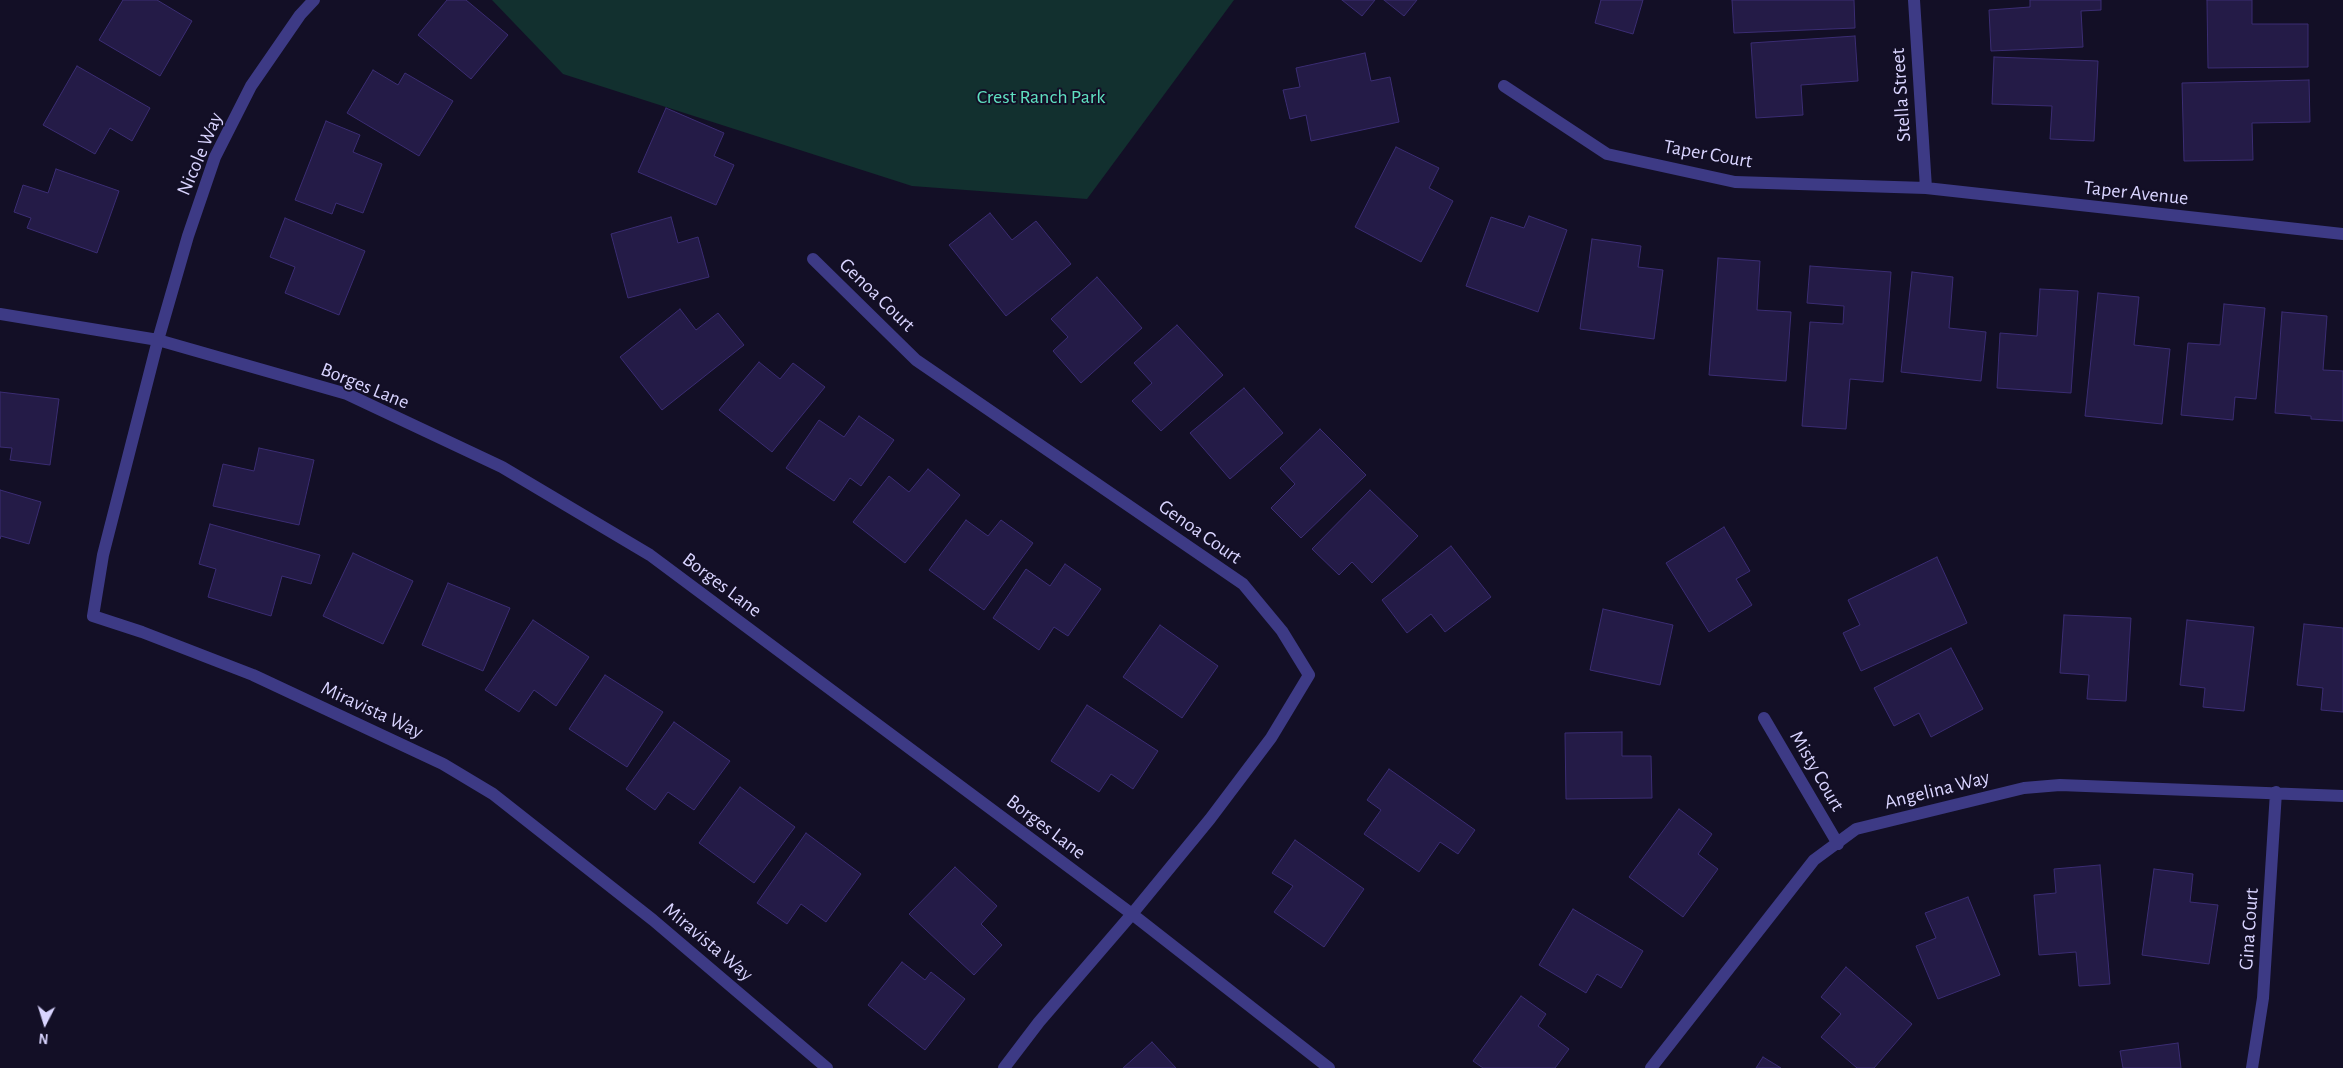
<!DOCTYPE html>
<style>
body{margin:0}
#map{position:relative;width:2343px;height:1068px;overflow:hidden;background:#130f26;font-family:"Alegreya Sans",sans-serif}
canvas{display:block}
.north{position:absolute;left:20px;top:998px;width:50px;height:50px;-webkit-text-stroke:4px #130f26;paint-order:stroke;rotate:185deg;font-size:14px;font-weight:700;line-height:20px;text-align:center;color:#d9d4ff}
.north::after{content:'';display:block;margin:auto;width:18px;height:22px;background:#d9d4ff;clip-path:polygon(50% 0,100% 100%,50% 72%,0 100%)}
</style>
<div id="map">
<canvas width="2343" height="1068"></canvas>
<div class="north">N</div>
</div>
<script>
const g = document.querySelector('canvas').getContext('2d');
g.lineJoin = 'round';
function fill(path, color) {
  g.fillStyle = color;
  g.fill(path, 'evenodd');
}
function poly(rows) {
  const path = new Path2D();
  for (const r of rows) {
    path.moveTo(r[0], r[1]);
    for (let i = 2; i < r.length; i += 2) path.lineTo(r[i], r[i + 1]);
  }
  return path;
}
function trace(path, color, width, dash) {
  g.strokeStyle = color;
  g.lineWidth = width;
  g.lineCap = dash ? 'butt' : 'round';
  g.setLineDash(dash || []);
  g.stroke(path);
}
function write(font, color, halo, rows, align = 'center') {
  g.font = font + ' "Alegreya Sans",sans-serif';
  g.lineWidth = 4;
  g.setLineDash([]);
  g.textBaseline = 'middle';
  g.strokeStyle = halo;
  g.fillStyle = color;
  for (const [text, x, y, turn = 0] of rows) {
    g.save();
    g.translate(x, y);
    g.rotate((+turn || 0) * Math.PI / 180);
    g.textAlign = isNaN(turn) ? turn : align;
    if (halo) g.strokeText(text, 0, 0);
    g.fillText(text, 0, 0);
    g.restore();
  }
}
fill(poly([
 [492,0,1234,0,1087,199,912,186,563,74]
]), '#12302f');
const building = poly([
 [123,0,157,0,192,21,160,76,99,40,123,0],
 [447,0,466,0,508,35,471,79,418,35,447,0],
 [1342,0,1375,0,1362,16,1342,0],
 [1384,0,1417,0,1404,16,1384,0],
 [1601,0,1643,0,1633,34,1595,23,1601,0],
 [1732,0,1854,0,1855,28,1734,33,1732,0],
 [2030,0,2101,0,2101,10,2081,11,2083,47,1991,51,1989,10,2030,7,2030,0],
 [2207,0,2252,0,2252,24,2308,24,2308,67,2208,68,2207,0],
 [1855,36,1858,81,1801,85,1803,115,1756,118,1751,43,1855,36],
 [1365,53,1371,81,1390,77,1399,122,1311,141,1306,115,1290,119,1283,90,1300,87,1296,68,1365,53],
 [1994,57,2098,61,2094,141,2050,139,2052,106,1992,104,1994,57],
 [77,66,150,108,132,141,110,128,95,154,43,125,77,66],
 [373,70,398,85,405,73,453,101,419,156,347,113,373,70],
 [2309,80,2310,122,2252,123,2253,160,2184,161,2182,83,2309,80],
 [666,108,724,133,714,156,734,165,716,205,638,172,666,108],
 [326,121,360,135,353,152,382,164,363,213,336,203,332,214,295,200,326,121],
 [1396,147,1439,168,1429,188,1453,201,1421,262,1355,227,1396,147],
 [56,169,119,191,97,253,27,228,31,218,14,212,23,185,48,193,56,169],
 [990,213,1012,240,1036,221,1071,264,1006,316,949,245,990,213],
 [1529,216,1567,230,1538,312,1466,286,1491,217,1524,228,1529,216],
 [671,217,678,243,698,237,709,277,628,298,611,234,671,217],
 [285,218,365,251,339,315,285,293,295,267,270,257,285,218],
 [1592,239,1641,246,1638,267,1663,270,1654,339,1580,329,1592,239],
 [1718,258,1760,261,1757,310,1791,312,1786,381,1709,375,1718,258],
 [1810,266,1891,272,1883,382,1850,379,1846,429,1802,426,1810,322,1843,324,1844,306,1807,303,1810,266],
 [1912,272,1953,277,1949,328,1986,332,1981,381,1901,372,1912,272],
 [1097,277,1142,328,1081,383,1053,351,1068,337,1051,319,1097,277],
 [2040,289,2078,291,2071,393,1997,388,2000,333,2037,336,2040,289],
 [2098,293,2139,297,2134,345,2170,349,2162,424,2085,416,2098,293],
 [2224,304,2265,308,2256,399,2235,397,2233,420,2181,415,2188,343,2220,345,2224,304],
 [680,309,696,330,718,313,744,345,662,410,620,357,680,309],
 [2282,312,2327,316,2323,370,2343,371,2343,421,2311,419,2311,416,2275,413,2282,312],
 [1177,325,1223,375,1161,431,1132,401,1152,383,1134,363,1177,325],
 [759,362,780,379,793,363,825,387,772,452,719,410,759,362],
 [1244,388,1283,433,1230,479,1190,433,1244,388],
 [0,392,59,399,50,465,10,460,12,448,0,447,0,392],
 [859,416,894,440,861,486,850,478,834,501,786,468,819,420,844,437,859,416],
 [1320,429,1366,475,1301,538,1271,508,1295,484,1280,468,1320,429],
 [259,448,314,460,299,525,213,506,223,464,254,471,259,448],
 [928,469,960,495,905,563,853,522,889,476,909,492,928,469],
 [0,490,41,502,29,544,1,536,0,539,0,490],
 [1370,490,1418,536,1372,583,1352,562,1339,575,1312,549,1370,490],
 [966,520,988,536,1001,520,1033,543,984,610,929,570,966,520],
 [210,524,320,555,311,584,282,576,271,616,208,597,216,569,199,564,210,524],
 [1724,527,1750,571,1736,579,1752,605,1709,632,1666,563,1724,527],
 [1451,546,1491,597,1445,632,1431,614,1407,633,1382,600,1451,546],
 [353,553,413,581,383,644,323,616,353,553],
 [1937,557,1967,623,1861,671,1843,633,1860,625,1848,600,1937,557],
 [1065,564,1101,589,1068,636,1054,627,1039,650,993,618,1026,569,1050,586,1065,564],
 [448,583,510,608,483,671,422,645,448,583],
 [1603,609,1673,625,1660,685,1590,670,1603,609],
 [2064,615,2131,618,2126,701,2087,699,2089,675,2060,673,2064,615],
 [533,620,589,657,556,706,534,690,519,712,485,690,533,620],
 [2187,620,2254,627,2244,711,2203,707,2205,688,2180,685,2187,620],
 [2304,624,2343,628,2343,712,2321,710,2323,688,2297,685,2304,624],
 [1160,625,1218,666,1182,718,1123,677,1160,625],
 [1951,648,1983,709,1931,737,1919,713,1894,726,1874,688,1951,648],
 [605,675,663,712,627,767,569,729,605,675],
 [1087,705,1158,751,1133,789,1111,774,1099,792,1051,761,1087,705],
 [674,722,730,761,694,810,668,792,655,810,626,789,674,722],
 [1622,732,1622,756,1651,756,1652,798,1566,799,1565,733,1622,732],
 [1389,769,1475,830,1458,854,1440,842,1419,872,1364,834,1381,810,1367,800,1389,769],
 [740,787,795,827,754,883,699,843,740,787],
 [1679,809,1712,834,1698,854,1718,869,1683,917,1629,877,1679,809],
 [806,833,861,874,826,922,801,904,787,924,757,903,806,833],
 [1295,840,1364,889,1324,947,1274,912,1293,886,1272,873,1295,840],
 [2100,865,2110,984,2079,986,2076,952,2039,955,2034,895,2056,893,2054,869,2100,865],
 [955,867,997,906,981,924,1002,945,974,975,909,914,955,867],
 [2154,869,2193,874,2190,902,2218,905,2209,964,2142,955,2154,869],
 [1968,897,2000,975,1938,999,1916,946,1936,938,1925,913,1968,897],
 [1573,909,1643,951,1621,988,1597,974,1586,993,1539,965,1573,909],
 [902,962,925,980,931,972,965,999,925,1050,868,1005,902,962],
 [1846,967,1912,1024,1874,1068,1857,1068,1821,1037,1841,1014,1821,997,1846,967],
 [1521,996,1546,1014,1538,1026,1569,1049,1555,1068,1483,1068,1473,1061,1521,996],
 [1152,1042,1176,1068,1123,1068,1152,1042],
 [2178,1043,2181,1068,2123,1068,2120,1051,2178,1043],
 [1763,1057,1781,1068,1756,1068,1763,1057]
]);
fill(building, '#241b47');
trace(building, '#3b2d73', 1);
trace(poly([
 [314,0,300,15,251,86,215,157,188,236,158,340,103,555,93,616,142,632,253,675,443,764,493,794,653,920,827,1068],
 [1914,0,1926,188],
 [1504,86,1607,154,1735,182,1926,188,2343,234],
 [813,259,916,360,1243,584,1282,631,1309,675,1271,738,1210,819,1132,914,1039,1022,1004,1068],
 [0,314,158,340,347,394,502,467,650,555,1132,914,1329,1068],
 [1764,718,1838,844],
 [1651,1068,1814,860,1856,829,2024,788,2060,785,2343,796],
 [2252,1068,2263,998,2276,792]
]), '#3d3a85', 12);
write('20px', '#d9d4ff', '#130f26', [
 ["Stella Street",1901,95,-94],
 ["Nicole Way",200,154,-67],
 ["Taper Court",1708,154,10],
 ["Taper Avenue",2136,193,6],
 ["Genoa Court",877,295,44],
 ["Borges Lane",365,386,22],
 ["Genoa Court",1200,532,35],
 ["Borges Lane",722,585,37],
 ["Miravista Way",372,710,25],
 ["Misty Court",1817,771,60],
 ["Angelina Way",1937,790,-14],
 ["Borges Lane",1046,827,37],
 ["Gina Court",2249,929,-86],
 ["Miravista Way",708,942,40]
]);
write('20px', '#5fe0c0', '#130f26', [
 ["Crest Ranch Park",1041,97]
]);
</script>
